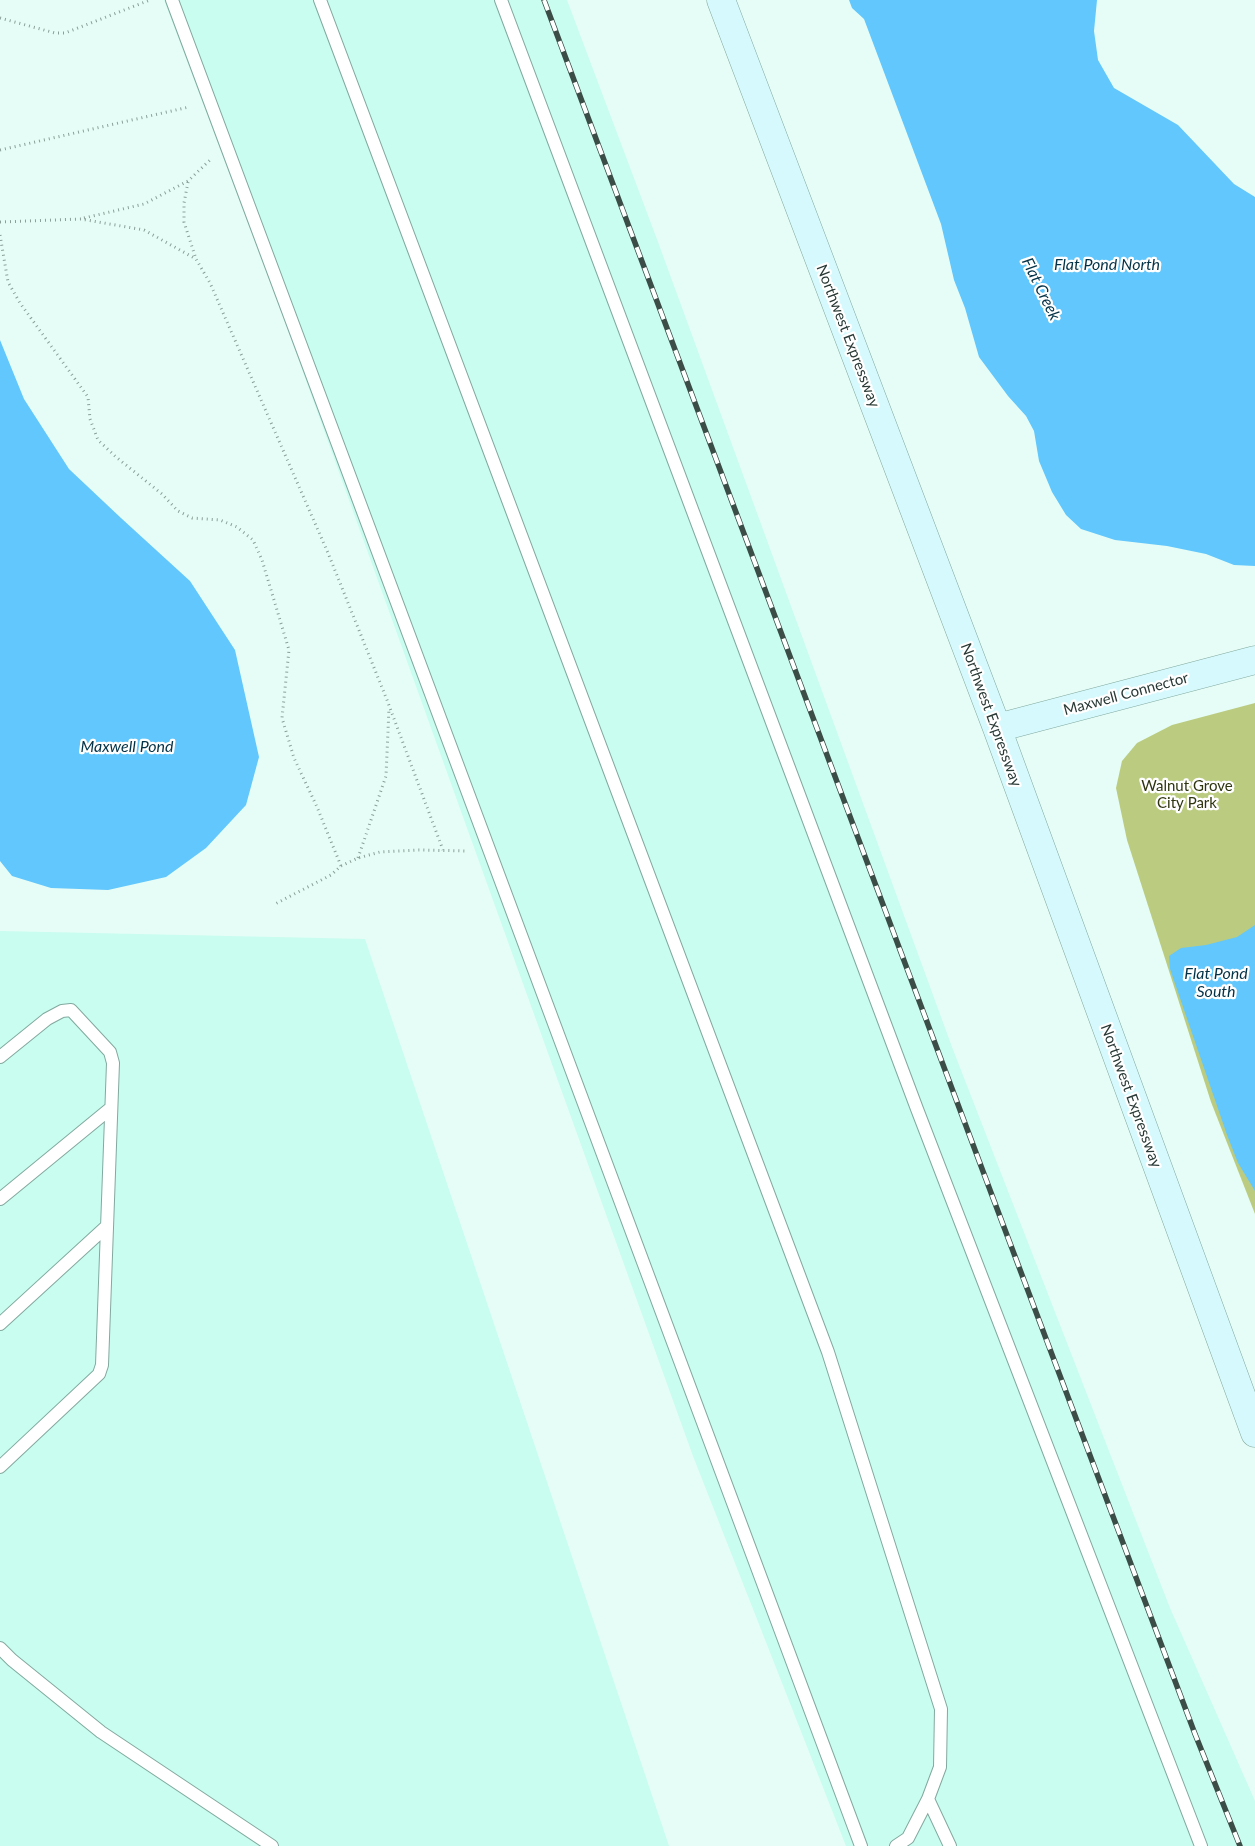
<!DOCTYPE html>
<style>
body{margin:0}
canvas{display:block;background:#e5fdf6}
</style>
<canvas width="1255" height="1846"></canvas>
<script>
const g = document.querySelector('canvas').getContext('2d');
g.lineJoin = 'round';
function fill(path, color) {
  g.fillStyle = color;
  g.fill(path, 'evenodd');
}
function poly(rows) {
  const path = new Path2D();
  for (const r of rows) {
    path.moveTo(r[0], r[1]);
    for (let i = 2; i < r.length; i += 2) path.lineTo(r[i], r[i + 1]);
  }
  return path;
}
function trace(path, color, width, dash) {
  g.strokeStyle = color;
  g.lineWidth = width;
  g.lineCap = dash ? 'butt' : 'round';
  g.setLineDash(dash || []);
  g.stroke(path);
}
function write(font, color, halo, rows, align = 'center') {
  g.font = font + ' Lato,sans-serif';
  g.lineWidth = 4.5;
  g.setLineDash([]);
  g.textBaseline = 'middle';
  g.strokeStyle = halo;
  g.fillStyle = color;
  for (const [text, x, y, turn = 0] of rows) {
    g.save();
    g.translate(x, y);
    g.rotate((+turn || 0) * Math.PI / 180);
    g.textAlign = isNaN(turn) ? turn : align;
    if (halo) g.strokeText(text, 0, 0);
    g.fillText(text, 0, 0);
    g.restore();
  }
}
fill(poly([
 [164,0,567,0,658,242,952,1047,1170,1608,1255,1801,1255,1846,846,1846,693,1456,281,311],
 [0,931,365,939,669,1846,0,1846]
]), '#c9fdef');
fill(poly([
 [1255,703,1255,1214,1211,1102,1127,840,1116,788,1122,761,1137,743,1172,725]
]), '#bbcc81');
fill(poly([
 [849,0,1097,0,1094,31,1098,60,1114,88,1178,125,1234,184,1255,197,1255,566,1234,565,1206,554,1167,546,1115,540,1081,529,1066,515,1052,492,1039,461,1034,431,1026,416,1008,396,979,357,965,308,954,280,941,224,864,19,852,8],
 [0,340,24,399,69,469,121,518,190,581,235,650,259,757,246,805,206,848,166,877,108,890,51,888,12,876,0,861],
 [1255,925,1255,1191,1238,1163,1227,1135,1170,969,1169,956,1181,948,1206,945,1237,937]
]), '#62c7fc');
const service = poly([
 [172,0,861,1846],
 [320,0,828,1352,941,1709,940,1767,928,1799,908,1838,896,1846],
 [501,0,917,1109,1201,1846],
 [0,1057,47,1019,62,1011,71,1010,110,1052,113,1063,102,1365,99,1374,0,1467],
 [0,1199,111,1108],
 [0,1324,107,1226],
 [0,1648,12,1660,101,1732,272,1846],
 [928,1799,950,1846]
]);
const secondary = poly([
 [721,0,997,728,1255,1433],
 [997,728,1255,660]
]);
trace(service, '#82a99f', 14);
trace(secondary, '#82a99f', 29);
trace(poly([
 [0,18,55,33,65,33,150,0],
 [0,150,189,107],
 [188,182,184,203,184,222,196,259],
 [84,218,144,204,188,181,210,160],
 [0,222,81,219,144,230,196,259,210,283,328,553,387,700,443,850],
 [0,235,8,282,20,303,88,397,90,419,98,440,116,457,162,494,178,511,192,518,220,520,237,527,253,540,262,560,289,650,282,718,294,758,317,807,341,866,331,875,275,904],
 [358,858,386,776,389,708],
 [341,866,358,858,380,852,419,850,468,851]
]), '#8b9f99', 3, [1, 4]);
trace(service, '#fff', 12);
trace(secondary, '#d6f9fd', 28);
const rail = poly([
 [544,0,993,1198,1195,1734,1240,1846]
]);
trace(rail, '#3c4d48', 5.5);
trace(rail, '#fff', 4, [11]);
write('15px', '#293935', '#fff', [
 ["Northwest Expressway",848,336,69],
 ["Maxwell Connector",1126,694,-15],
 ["Northwest Expressway",991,715,70],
 ["Northwest Expressway",1131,1096,70]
]);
write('15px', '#2f360f', '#fff', [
 ["Walnut Grove",1187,786],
 ["City Park",1187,803]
]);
write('italic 16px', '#033247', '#fff', [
 ["Flat Pond North",1107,265],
 ["Flat Creek",1041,289,64],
 ["Maxwell Pond",127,747],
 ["Flat Pond",1216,974],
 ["South",1216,992]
]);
</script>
